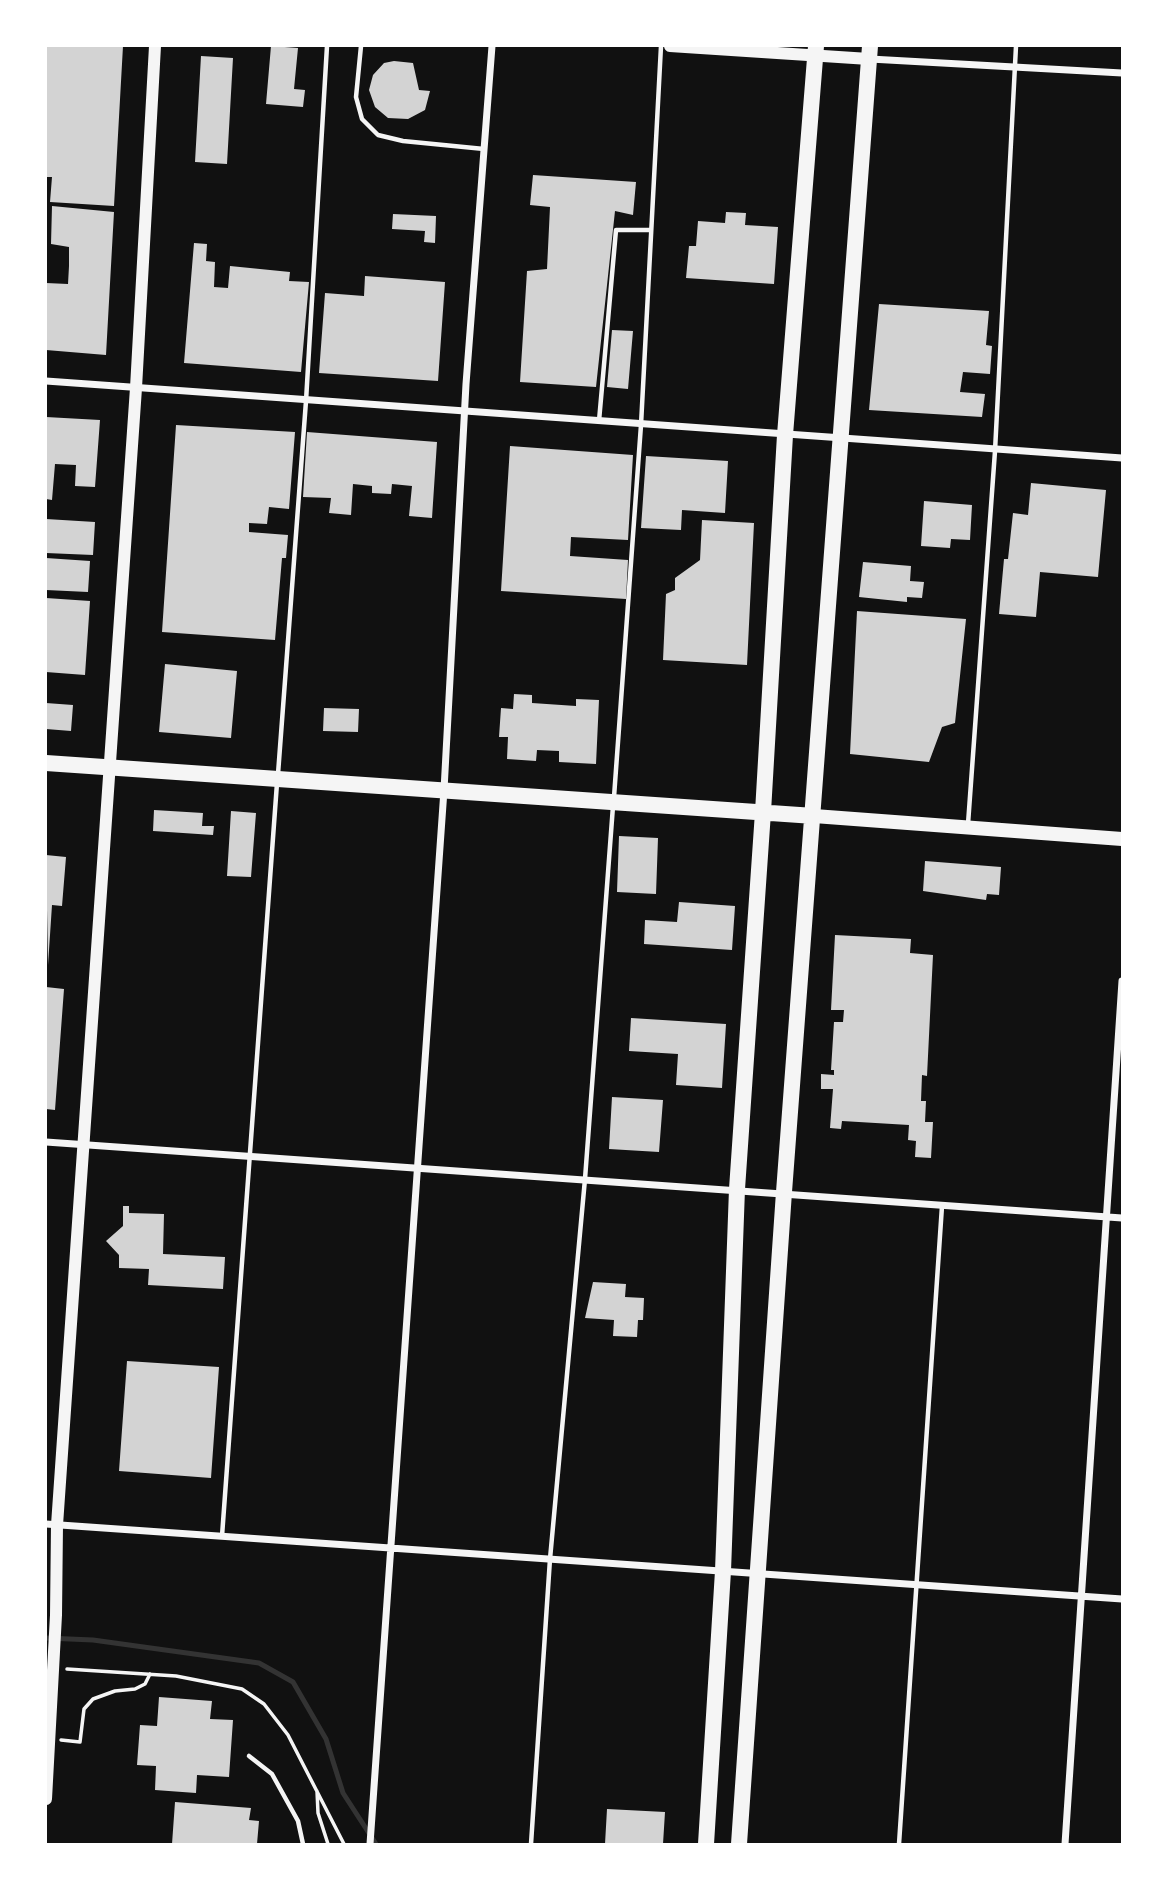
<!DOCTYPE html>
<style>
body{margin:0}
#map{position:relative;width:1168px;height:1890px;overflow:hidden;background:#111;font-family:Karla,sans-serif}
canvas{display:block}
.frame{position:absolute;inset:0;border:47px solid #fff;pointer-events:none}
</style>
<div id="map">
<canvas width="1168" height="1890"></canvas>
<div class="frame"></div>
</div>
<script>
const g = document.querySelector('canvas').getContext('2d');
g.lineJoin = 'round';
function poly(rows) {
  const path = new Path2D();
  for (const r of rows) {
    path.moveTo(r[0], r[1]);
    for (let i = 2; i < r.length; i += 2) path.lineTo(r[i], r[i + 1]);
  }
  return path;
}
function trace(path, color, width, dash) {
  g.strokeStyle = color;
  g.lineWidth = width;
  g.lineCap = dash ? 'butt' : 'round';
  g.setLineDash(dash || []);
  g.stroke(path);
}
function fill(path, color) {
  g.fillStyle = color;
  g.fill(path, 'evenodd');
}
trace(poly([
 [46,1638,93,1640,259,1663,293,1682,326,1739,343,1793,376,1844]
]), '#333', 5);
fill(poly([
 [46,46,123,46,114,206,50,202,52,177,46,177],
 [271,46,298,48,294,89,305,90,303,107,266,104],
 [201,56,233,58,227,164,195,162],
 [394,61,413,63,419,90,430,91,425,110,408,119,388,118,375,107,369,90,373,75,384,63],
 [533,175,636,182,633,215,615,211,596,387,520,382,527,271,547,269,550,207,530,205],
 [52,206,114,212,106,355,46,350,46,283,68,284,69,266,69,247,51,244],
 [726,212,746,213,745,225,778,227,774,284,686,278,689,246,696,246,698,221,725,223],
 [393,214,436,216,435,243,424,242,425,231,392,229],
 [194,243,207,244,206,261,215,262,214,287,228,288,230,266,290,272,289,281,309,282,301,372,184,363],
 [365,276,445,282,438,381,319,373,325,293,364,296],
 [879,304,989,311,986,345,992,346,990,374,963,372,960,392,985,394,982,417,869,410],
 [612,330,633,331,628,389,607,387],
 [46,417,100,420,95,487,75,486,76,465,55,464,52,500,46,499],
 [176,425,295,432,289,509,269,507,267,524,249,523,249,532,288,535,286,558,282,558,275,640,162,632],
 [307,432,437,442,432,518,409,516,412,486,392,484,391,494,372,493,372,486,353,484,351,515,329,513,331,498,303,497],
 [510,446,633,455,628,540,571,537,570,556,628,560,626,599,501,591],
 [646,456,728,461,725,513,682,510,681,530,641,528],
 [1031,483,1106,490,1098,577,1040,572,1036,617,999,614,1004,559,1008,559,1013,513,1028,515],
 [924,501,972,505,970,540,951,539,950,548,921,546],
 [46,519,95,522,93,555,46,553],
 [702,520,754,523,747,665,663,660,666,594,675,590,675,578,700,560],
 [46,558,90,561,88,592,46,590],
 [863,562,911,566,910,581,924,582,922,598,907,597,907,602,859,597],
 [46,598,90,601,85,675,46,672],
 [857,611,966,619,955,723,942,727,929,762,850,754],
 [165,664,237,671,231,738,159,732],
 [514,694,532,695,532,703,576,706,576,699,599,700,596,764,559,762,559,751,537,750,536,761,507,759,508,737,499,737,501,708,513,709],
 [46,703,73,705,71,731,46,729],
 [324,708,359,709,358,732,323,731],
 [154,810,203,813,202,826,214,826,213,835,153,831],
 [231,811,256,813,251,877,227,876],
 [619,836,658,838,656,894,617,892],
 [46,855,66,857,62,906,52,905,48,965],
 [925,861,1001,867,999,895,987,894,986,900,923,891],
 [679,902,735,906,732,950,644,944,645,920,677,922],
 [835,935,911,939,910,953,933,955,927,1076,922,1075,921,1101,926,1101,925,1122,933,1122,931,1158,915,1157,916,1141,908,1140,909,1125,842,1121,841,1129,830,1128,833,1089,821,1089,821,1074,834,1075,834,1070,831,1070,834,1022,843,1022,844,1010,831,1010],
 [46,987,64,989,55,1110,46,1109],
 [631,1018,726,1024,722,1088,676,1085,678,1054,629,1051],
 [612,1097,663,1100,659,1152,609,1149],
 [123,1206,129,1206,129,1213,164,1214,163,1254,225,1257,223,1289,148,1285,149,1269,119,1268,119,1255,106,1241,123,1226],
 [593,1282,626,1284,625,1297,644,1298,643,1320,638,1320,637,1337,613,1336,614,1320,585,1318],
 [127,1361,219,1367,211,1478,119,1471],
 [159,1697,212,1701,210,1719,233,1720,229,1777,197,1775,196,1793,155,1790,156,1766,137,1765,140,1725,157,1726],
 [175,1802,251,1808,249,1820,259,1821,257,1844,172,1844],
 [607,1809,665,1812,663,1844,605,1844]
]), '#d3d3d3');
trace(poly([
 [67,1669,176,1676,242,1689,264,1704,288,1735,344,1844],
 [61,1740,80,1742,84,1709,93,1699,115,1691,135,1689,145,1684,150,1674],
 [317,1791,318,1813,328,1844]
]), '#f5f5f5', 3.5);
trace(poly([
 [361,46,356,97,362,119,378,135,403,141,484,149],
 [599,421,616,230,650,230],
 [278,774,306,401,327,46],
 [614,797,641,425,661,46],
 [968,824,995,451,1016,46],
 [222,1536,277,783],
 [249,1756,272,1774,298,1821,303,1844],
 [531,1844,550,1559,585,1179,613,806],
 [899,1844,942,1206]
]), '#f5f5f5', 4.5);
trace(poly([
 [870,59,1122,73],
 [46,381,1122,458],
 [46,1142,1122,1218],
 [46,1524,1122,1599],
 [370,1844,444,790,466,384,492,46],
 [1065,1844,1122,981]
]), '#f5f5f5', 7);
trace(poly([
 [670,46,869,59],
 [46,1799,56,1615,57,1525,136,388,155,46]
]), '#f5f5f5', 12);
trace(poly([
 [814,816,1122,839]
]), '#f5f5f5', 14);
trace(poly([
 [46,763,814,816],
 [706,1844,723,1571,737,1189,763,812,785,435,816,46],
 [739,1844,784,1192,870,46]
]), '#f5f5f5', 16);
</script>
